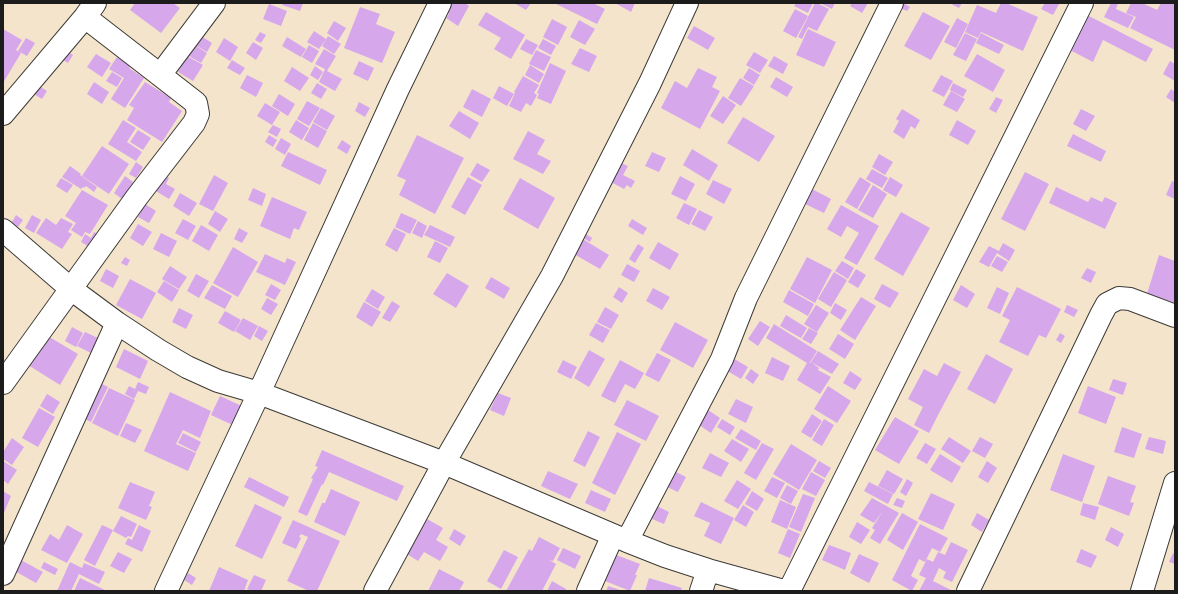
<!DOCTYPE html>
<style>
body{margin:0}
#map{position:relative;width:1178px;height:594px;overflow:hidden;background:#f4e4cb;font-family:"IM FELL DW Pica",serif}
canvas{display:block}
.frame{position:absolute;inset:0;border:4px solid #1c1c1c;pointer-events:none}
</style>
<div id="map">
<canvas width="1178" height="594"></canvas>
<div class="frame"></div>
</div>
<script>
const g = document.querySelector('canvas').getContext('2d');
g.lineJoin = 'round';
function fill(path, color) {
  g.fillStyle = color;
  g.fill(path, 'evenodd');
}
function poly(rows) {
  const path = new Path2D();
  for (const r of rows) {
    path.moveTo(r[0], r[1]);
    for (let i = 2; i < r.length; i += 2) path.lineTo(r[i], r[i + 1]);
  }
  return path;
}
function trace(path, color, width, dash) {
  g.strokeStyle = color;
  g.lineWidth = width;
  g.lineCap = dash ? 'butt' : 'round';
  g.setLineDash(dash || []);
  g.stroke(path);
}
fill(poly([
 [135,3,173,3,180,8,161,33,130,10],
 [283,3,303,3,300,11,282,5],
 [448,3,465,3,469,6,458,26,446,18,449,14,444,11],
 [514,3,531,3,526,10],
 [554,3,593,3,605,9,597,24],
 [615,3,635,3,631,12],
 [796,3,813,3,808,13,794,6],
 [815,3,817,3,829,9,817,31,808,27,802,39,798,37],
 [820,3,835,3,832,9],
 [852,3,868,3,862,13,850,6],
 [903,3,910,7,907,11,900,8],
 [949,3,962,3,959,8],
 [1001,3,1006,3,1038,17,1023,51,981,32,978,38,965,32,977,5,996,13],
 [1045,3,1059,4,1053,15,1041,9],
 [1111,3,1118,3,1116,9,1134,17,1128,28,1104,17],
 [1131,3,1142,3,1157,10,1161,3,1175,3,1175,50,1130,28,1136,17,1126,13],
 [269,4,287,11,281,26,263,19],
 [360,7,380,14,376,24,395,32,382,63,344,48],
 [795,9,808,16,796,38,783,31],
 [486,12,525,35,511,59,494,49,501,38,478,25],
 [923,12,950,26,931,60,904,46],
 [1087,15,1153,49,1146,62,1103,40,1093,62,1070,50],
 [957,18,968,24,956,48,944,42],
 [552,19,567,27,558,45,543,37],
 [579,20,595,29,585,45,570,37],
 [334,21,346,28,338,41,327,33],
 [694,26,715,38,708,50,687,38],
 [3,29,22,40,16,50,21,53,3,83],
 [808,29,836,42,824,67,796,55],
 [314,31,326,39,319,49,307,42],
 [260,32,266,35,261,43,255,40],
 [965,33,977,39,966,61,953,55],
 [981,33,1004,45,999,54,976,43],
 [201,36,212,43,207,52,195,45],
 [328,36,341,44,334,54,322,46],
 [287,37,306,49,301,57,282,46],
 [26,38,35,43,27,56,18,51],
 [224,38,238,47,230,61,216,52],
 [526,39,538,45,532,55,520,49],
 [543,39,556,46,551,55,538,48],
 [253,42,263,48,256,60,246,53],
 [309,45,319,51,312,63,302,57],
 [196,46,207,53,201,63,189,56],
 [580,48,597,56,589,72,571,64],
 [63,49,73,55,68,63,58,57],
 [324,49,336,56,327,71,342,79,335,91,319,82,325,69,315,64],
 [536,50,551,57,544,71,529,64],
 [754,52,768,60,760,73,746,65],
 [96,54,111,63,102,77,87,67],
 [977,54,1005,70,993,92,964,76],
 [187,56,203,65,193,81,178,72],
 [774,56,788,64,783,74,768,66],
 [117,57,131,66,129,68,144,78,125,108,111,99,124,78,109,69],
 [232,60,245,68,240,75,227,68],
 [359,61,374,68,368,81,353,74],
 [1170,61,1175,64,1175,81,1163,74],
 [550,63,566,71,551,104,537,98,539,94,537,93],
 [530,65,544,74,539,83,525,75],
 [315,66,323,72,318,80,310,75],
 [292,67,309,78,300,91,284,81],
 [698,68,717,77,712,87,720,91,700,129,661,108,675,81,687,88],
 [749,68,760,75,754,85,743,78],
 [112,72,122,78,117,87,106,81],
 [247,75,263,83,256,97,240,88],
 [941,75,953,81,944,97,932,91],
 [523,76,539,85,534,93,537,95,531,106,526,103,521,112,509,106,515,93,514,92],
 [776,77,793,87,787,97,770,87],
 [740,78,754,86,741,106,728,98],
 [94,82,109,92,102,104,87,94],
 [145,82,171,98,169,102,182,111,162,142,127,120,134,108,129,105],
 [317,83,327,89,321,99,311,93],
 [953,83,967,90,963,97,950,90],
 [39,86,47,91,42,99,34,94],
 [499,86,514,94,507,106,493,98],
 [472,89,491,99,482,117,463,107],
 [1171,89,1175,92,1175,103,1166,97],
 [951,91,965,99,957,112,943,105],
 [279,94,295,104,288,116,272,106],
 [723,96,736,105,723,124,710,116],
 [996,97,1003,100,996,113,989,109],
 [307,101,320,108,309,126,297,119],
 [359,102,370,108,365,117,355,111],
 [265,103,280,112,272,125,257,116],
 [321,108,335,116,327,130,313,122],
 [902,109,920,120,915,129,911,126,904,139,893,132,899,121,896,119],
 [1081,109,1095,116,1086,131,1073,124],
 [459,111,479,123,470,139,449,126],
 [743,117,775,136,759,162,727,143],
 [123,120,136,128,127,142,142,152,136,161,108,144],
 [296,120,309,128,302,140,289,132],
 [957,120,976,131,968,145,949,135],
 [313,123,327,131,318,148,304,140],
 [273,125,281,129,277,137,268,132],
 [138,130,151,138,143,150,130,142],
 [528,131,545,140,537,154,551,161,543,174,513,159],
 [1073,134,1106,151,1101,162,1067,146],
 [269,135,277,140,273,147,265,142],
 [417,135,464,158,435,214,399,195,406,180,397,176],
 [281,138,291,144,285,155,275,149],
 [342,140,351,146,347,154,337,148],
 [102,146,129,164,109,194,82,176],
 [692,149,718,165,709,181,683,165],
 [288,152,327,170,320,185,281,166],
 [652,152,666,158,659,172,645,166],
 [879,154,893,162,885,175,872,167],
 [136,162,143,167,136,178,129,174],
 [477,163,490,170,482,182,470,175],
 [621,163,628,166,623,175,635,181,631,188,627,185,624,189,611,182],
 [70,166,81,174,80,175,97,187,94,192,86,186,84,188,83,187,81,189,62,177],
 [872,169,888,178,882,188,866,179],
 [1025,172,1049,184,1025,231,1001,219],
 [162,174,169,178,166,184,175,189,169,199,154,190],
 [214,175,228,183,213,211,199,204],
 [125,176,133,182,122,199,114,193],
 [680,176,695,184,686,201,671,194],
 [468,177,482,185,465,215,451,207],
 [860,177,871,184,857,209,845,202],
 [890,177,903,185,896,197,883,190],
 [61,178,73,185,67,193,56,186],
 [520,178,555,198,538,229,503,209],
 [713,180,732,189,724,204,706,194],
 [1172,181,1175,182,1175,199,1166,195],
 [873,185,887,194,873,218,858,210],
 [1056,187,1088,202,1091,197,1102,202,1105,197,1117,203,1105,229,1049,203],
 [253,188,266,194,262,206,248,200],
 [810,188,831,199,824,213,803,203],
 [82,190,108,205,90,234,85,232,82,237,71,230,76,223,65,216],
 [180,193,197,203,189,216,173,206],
 [272,197,307,212,299,230,294,228,290,239,260,226],
 [684,203,697,209,689,225,676,218],
 [145,204,156,211,149,223,138,217],
 [841,205,879,226,857,265,844,258,859,233,847,226,841,237,827,229],
 [699,210,713,217,705,231,691,224],
 [215,211,228,219,220,232,208,224],
 [901,212,930,228,903,276,874,259],
 [401,213,417,220,410,234,395,227],
 [16,215,23,220,18,227,12,222],
 [32,215,41,220,34,233,25,228],
 [46,218,56,225,61,218,73,224,68,232,72,234,62,249,36,233],
 [183,219,196,226,188,240,175,233],
 [632,219,647,228,643,235,628,226],
 [418,221,427,226,422,238,412,233],
 [138,224,152,232,143,246,130,238],
 [201,225,218,235,209,251,192,241],
 [430,225,455,237,450,247,424,235],
 [239,228,248,233,242,243,234,239],
 [394,228,406,234,397,252,385,245],
 [94,232,104,238,96,251,81,242,85,234,91,238],
 [161,233,177,241,169,257,153,249],
 [586,234,592,238,590,242,583,238],
 [581,238,609,255,600,269,572,253],
 [435,241,448,248,440,263,427,257],
 [658,242,679,254,670,270,649,258],
 [1003,243,1015,250,1009,261,997,253,989,267,979,262,989,246,999,251],
 [638,244,644,248,635,263,629,259],
 [233,247,258,262,238,297,213,283],
 [265,254,285,263,287,258,296,262,285,285,256,272],
 [1159,255,1175,261,1175,303,1147,294],
 [997,256,1008,262,1002,272,991,266],
 [125,257,130,260,127,266,121,263],
 [807,257,832,270,815,303,790,289],
 [842,261,854,268,848,279,835,271],
 [627,264,640,271,634,282,621,275],
 [170,266,187,277,179,289,162,279],
 [1087,268,1096,272,1091,283,1081,278],
 [106,269,119,276,113,288,100,281],
 [856,269,866,275,858,288,848,282],
 [834,272,847,280,831,307,818,299],
 [447,273,469,286,456,308,433,294],
 [196,274,209,281,199,298,187,291],
 [491,277,510,288,504,299,485,288],
 [130,279,156,293,142,319,116,305],
 [164,281,179,290,172,302,157,292],
 [271,284,281,290,275,300,265,295],
 [882,284,899,293,890,308,874,299],
 [212,285,232,296,225,309,204,298],
 [961,285,975,294,967,308,953,300],
 [619,287,628,293,622,303,613,297],
 [997,287,1009,293,1000,314,987,308],
 [1017,287,1061,309,1046,338,1039,335,1028,356,999,342,1010,320,1002,316],
 [653,288,670,297,662,310,646,301],
 [372,289,385,297,378,309,365,301],
 [789,290,814,304,808,316,783,302],
 [861,297,876,306,855,340,840,330],
 [267,298,278,304,271,315,261,309],
 [392,301,400,306,390,322,382,318],
 [364,302,381,312,372,327,356,317],
 [835,303,847,310,841,320,830,313],
 [816,305,829,313,817,332,804,324],
 [1067,305,1078,310,1074,317,1064,312],
 [605,307,619,315,611,329,597,322],
 [179,308,193,315,186,329,172,322],
 [225,311,241,320,234,332,218,323],
 [786,315,807,328,801,338,780,326],
 [243,318,258,326,250,340,235,331],
 [760,321,770,327,758,346,748,339],
 [675,322,708,340,693,368,660,350],
 [596,323,610,330,603,343,589,335],
 [774,324,817,351,809,364,811,362,819,368,818,370,831,377,820,394,797,380,807,363,766,338],
 [259,326,268,331,262,341,254,336],
 [72,327,83,333,76,347,65,341],
 [809,328,818,333,811,344,802,339],
 [85,332,98,338,91,353,77,346],
 [1060,333,1065,336,1061,343,1056,340],
 [838,334,854,344,845,359,829,349],
 [46,335,78,354,60,385,28,365],
 [124,349,148,361,140,379,116,367],
 [589,350,605,359,589,387,574,378],
 [818,351,839,364,832,374,811,362],
 [657,353,671,360,659,382,645,375],
 [986,354,1013,369,995,404,967,389],
 [731,357,748,367,741,379,724,369],
 [772,357,790,366,783,381,765,373],
 [563,360,577,367,571,379,557,372],
 [620,360,644,373,635,389,625,384,615,403,601,396],
 [944,363,961,372,938,415,908,399,924,369,937,376],
 [751,369,759,375,753,384,745,378],
 [850,371,862,379,855,390,843,383],
 [1113,379,1127,383,1123,395,1109,390],
 [98,382,108,387,91,422,81,417],
 [138,382,149,387,146,394,138,391,134,399,125,394,129,386,135,389],
 [828,386,851,401,837,423,814,409],
 [1088,386,1116,397,1106,424,1078,413],
 [109,388,135,400,118,436,92,423],
 [170,392,211,411,200,438,183,430,176,444,196,453,188,471,144,451],
 [498,393,511,398,504,416,490,410],
 [47,394,60,402,53,414,40,406],
 [220,396,246,408,237,427,211,415],
 [736,399,753,407,746,423,728,414],
 [627,400,659,416,646,441,614,425],
 [923,407,938,415,929,433,914,425],
 [39,408,55,417,38,447,22,438],
 [705,408,720,418,711,433,696,423],
 [812,414,822,421,811,438,801,432],
 [895,417,919,431,899,464,875,450],
 [722,419,735,427,730,435,717,427],
 [824,419,834,425,822,446,812,440],
 [126,423,142,430,135,443,120,436],
 [1122,427,1142,434,1134,458,1114,452],
 [741,429,761,441,756,450,735,438],
 [588,431,600,437,585,467,573,461],
 [617,432,641,444,615,495,592,483],
 [183,433,201,442,196,452,178,443],
 [949,437,971,451,963,463,941,449],
 [980,437,993,444,985,458,972,451],
 [1149,437,1166,441,1163,454,1145,449],
 [12,438,24,447,12,465,3,459,3,452],
 [732,439,749,449,741,462,724,451],
 [762,443,774,449,756,480,744,473],
 [925,443,936,449,927,464,916,458],
 [791,444,817,460,799,490,773,474],
 [322,450,404,486,397,501,329,472,323,485,322,484,307,516,298,512,313,479,311,478,318,467,315,466],
 [710,453,729,463,721,477,702,468],
 [940,454,961,467,952,483,930,470],
 [1063,454,1095,466,1082,502,1050,490],
 [3,461,17,470,8,484,3,480],
 [819,461,831,468,825,478,813,471],
 [987,461,997,468,988,483,978,477],
 [887,470,903,479,894,494,878,486],
 [548,471,578,484,570,499,541,486],
 [676,472,686,477,678,492,667,487],
 [811,472,825,480,816,496,802,489],
 [1108,476,1136,486,1130,502,1134,503,1129,516,1098,504],
 [249,477,289,497,284,507,244,487],
 [772,477,785,483,777,498,764,491],
 [907,479,913,483,906,496,900,492],
 [737,480,751,489,738,509,724,501],
 [130,482,155,492,149,506,152,507,146,520,118,508],
 [869,482,893,494,888,504,864,491],
 [787,485,798,491,791,504,780,498],
 [331,489,360,502,345,536,314,522,322,503,325,503],
 [591,490,611,499,605,512,585,503],
 [3,491,11,496,3,515],
 [752,491,764,499,757,511,745,504],
 [931,493,955,504,943,530,918,519],
 [803,494,815,498,801,532,789,527],
 [872,498,899,513,880,544,870,538,875,530,872,528,883,511,874,523,860,515],
 [897,498,905,501,902,508,893,505],
 [780,500,796,507,787,529,771,522],
 [701,502,734,518,721,544,704,536,710,523,694,516],
 [1083,503,1099,507,1095,520,1080,515],
 [255,504,282,517,262,559,235,546],
 [743,505,754,512,746,527,734,520],
 [657,506,669,512,664,524,652,519],
 [902,513,918,522,903,550,887,540],
 [977,513,989,520,982,532,971,525],
 [121,516,137,524,131,537,128,536,126,538,113,531],
 [427,519,443,528,436,540,448,547,440,561,424,552,418,561,407,554],
 [293,520,340,541,317,591,309,591,287,581,308,537,301,534,299,537,301,538,296,549,282,543],
 [857,522,870,530,861,544,849,537],
 [920,524,948,538,940,552,932,548,925,562,919,559,911,576,918,580,912,591,892,580],
 [67,525,83,534,67,563,41,550,50,534,59,540],
 [102,525,113,530,95,566,84,560],
 [139,525,151,531,142,552,125,544,128,538,132,540],
 [1111,527,1124,534,1118,547,1105,540],
 [454,529,466,536,460,546,449,539],
 [788,529,800,534,790,558,778,553],
 [539,537,560,548,553,561,549,560,556,564,542,591,506,591,529,549,532,551],
 [951,542,968,550,952,582,943,578,946,572,939,568,933,581,953,591,919,591,926,578,919,575,927,559,933,562,938,552,945,555],
 [829,545,851,553,845,570,822,560],
 [563,548,581,556,575,569,557,560],
 [1081,549,1097,556,1091,568,1076,562],
 [504,550,518,557,501,589,487,581],
 [118,552,132,559,124,573,110,566],
 [611,553,640,564,635,575,637,575,630,591,600,579],
 [1173,553,1175,554,1175,564,1169,562],
 [859,554,879,563,869,583,850,573],
 [19,559,43,572,36,583,13,570],
 [44,562,58,569,55,575,41,568],
 [70,562,82,568,84,563,105,572,99,584,79,574,71,591,57,591],
 [219,567,248,580,244,591,209,591],
 [439,569,464,582,459,591,428,591],
 [188,573,196,578,192,585,184,580],
 [254,575,266,580,261,591,252,591,247,589],
 [80,578,107,591,74,591],
 [649,578,682,588,681,591,645,591],
 [552,581,566,589,565,591,547,591],
 [608,586,623,591,606,591]
]), '#d7a7ec');
const street = poly([
 [160,75,214,3],
 [3,114,85,17,95,3],
 [3,230,71,289,117,323,158,350,187,367,218,381,259,393,444,463,627,541,665,556,708,570,784,591],
 [3,383,137,197,194,123,198,114,196,103,160,75,85,17],
 [627,541,722,359,746,298,892,3],
 [3,574,117,323],
 [166,591,259,393,398,89,440,3],
 [375,591,444,463,552,276,650,83,687,3],
 [588,591,613,535],
 [701,591,708,570],
 [789,591,1082,3],
 [968,591,1101,315,1107,304,1119,298,1130,299,1175,316],
 [1142,591,1175,483]
]);
trace(street, '#3c3a36', 24);
trace(street, '#fff', 22);
</script>
